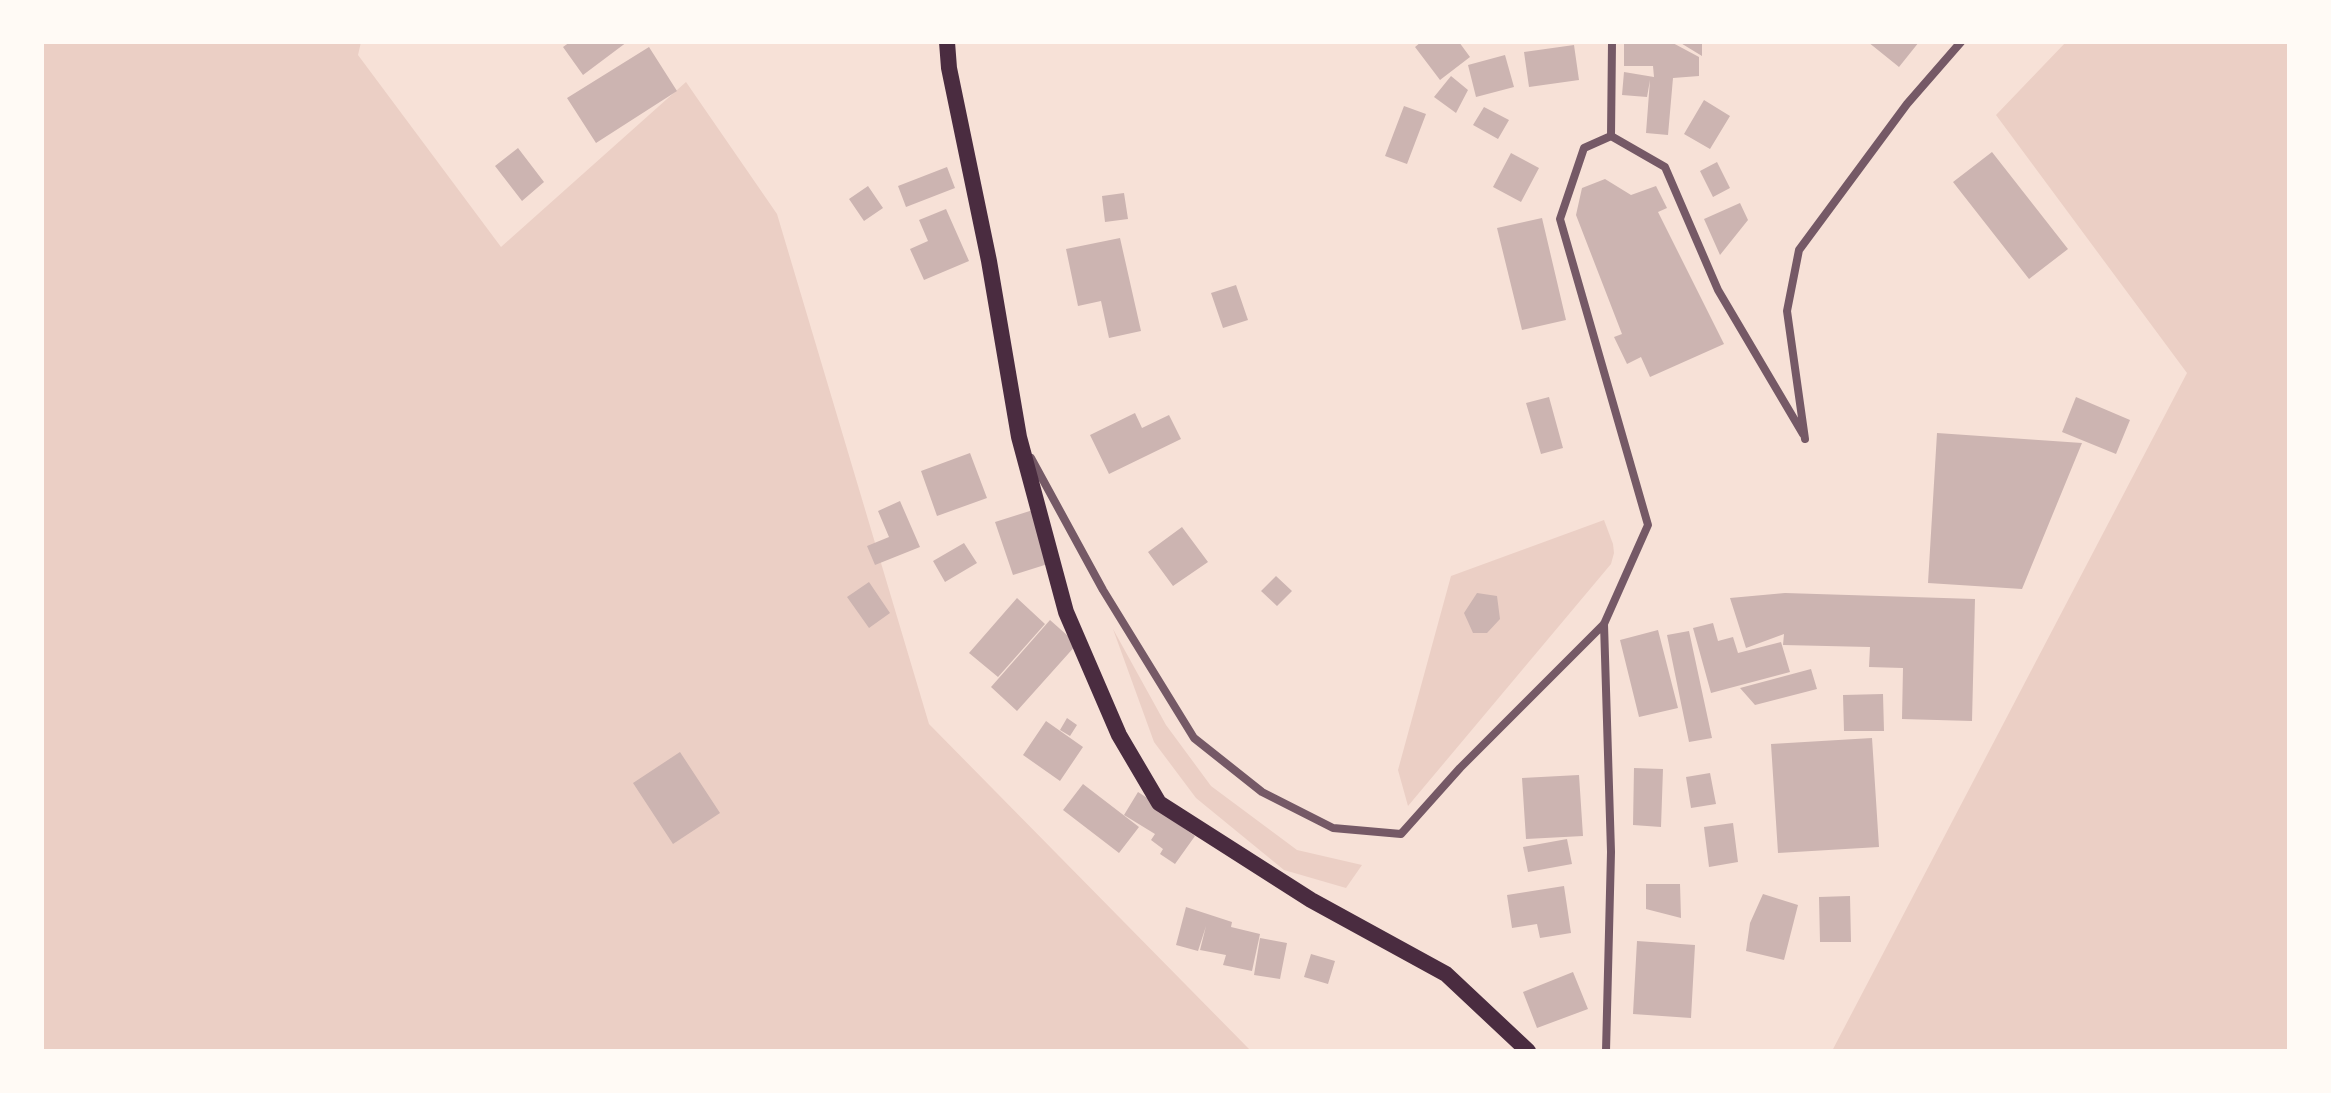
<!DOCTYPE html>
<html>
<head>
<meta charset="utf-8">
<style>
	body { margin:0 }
	#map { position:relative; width:2331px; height:1093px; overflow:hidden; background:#f7e1d7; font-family:"Noto Sans",sans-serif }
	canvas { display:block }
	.frame { position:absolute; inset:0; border:44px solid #fffaf5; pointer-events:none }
</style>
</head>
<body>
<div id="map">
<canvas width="2331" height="1093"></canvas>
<div class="frame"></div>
</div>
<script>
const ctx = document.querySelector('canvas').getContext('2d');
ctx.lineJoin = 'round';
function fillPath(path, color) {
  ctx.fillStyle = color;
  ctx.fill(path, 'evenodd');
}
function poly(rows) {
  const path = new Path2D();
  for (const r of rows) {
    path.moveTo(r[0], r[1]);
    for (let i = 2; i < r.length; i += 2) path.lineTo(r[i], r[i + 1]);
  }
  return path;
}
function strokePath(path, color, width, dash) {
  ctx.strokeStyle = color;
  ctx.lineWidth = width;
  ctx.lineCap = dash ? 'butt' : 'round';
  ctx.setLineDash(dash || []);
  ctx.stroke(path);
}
fillPath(poly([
	[42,42,361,42,358,55,501,247,686,82,777,214,929,724,1251,1051,42,1051],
	[2066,42,2289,42,2289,1051,1832,1051,2187,373,1996,115],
	[1604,520,1613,544,1614,553,1611,564,1408,806,1398,770,1451,576],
	[1113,629,1166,725,1211,786,1297,850,1362,865,1346,888,1284,870,1196,798,1154,742]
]), '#ebcfc5');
fillPath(poly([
	[570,42,627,42,583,75,563,47],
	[1421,42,1459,42,1470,57,1440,80,1415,47],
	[1624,42,1671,42,1699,57,1699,76,1673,78,1668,135,1646,133,1650,80,1647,97,1622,95,1624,72,1654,77,1653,66,1624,66],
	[1679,42,1702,42,1702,56],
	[1868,42,1919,42,1899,67],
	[1574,45,1579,80,1529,87,1524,52],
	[649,47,677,91,596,143,567,98],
	[1505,55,1514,87,1476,97,1468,65],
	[1451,76,1468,90,1456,113,1434,97],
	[1704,100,1730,116,1710,149,1684,134],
	[1404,106,1426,114,1407,164,1385,156],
	[1484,107,1509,120,1498,139,1473,125],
	[518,148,544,182,522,201,495,166],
	[1992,152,2068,249,2029,279,1953,182],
	[1511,153,1539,168,1521,202,1493,187],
	[1717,162,1730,188,1713,197,1700,171],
	[947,167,955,188,906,207,898,186],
	[1605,179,1631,195,1656,186,1667,208,1658,212,1724,344,1650,377,1641,357,1627,364,1614,337,1622,334,1576,215,1582,188],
	[868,186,883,208,864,221,849,199],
	[1124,193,1128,219,1105,222,1102,196],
	[1740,203,1748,220,1720,255,1704,219],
	[946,209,969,261,924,280,910,249,928,241,919,220],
	[1542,218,1566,320,1522,330,1497,228],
	[1120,238,1141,331,1109,338,1101,301,1078,306,1066,249],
	[1236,285,1248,320,1223,328,1211,293],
	[1549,397,1563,448,1541,454,1526,403],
	[2076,397,2130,420,2116,454,2062,432],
	[1135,413,1142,428,1169,415,1181,439,1109,474,1090,435],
	[1937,433,2082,443,2022,589,1928,583],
	[970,453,987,498,937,516,921,471],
	[900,501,920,547,875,565,867,546,889,537,878,511],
	[1033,510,1051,563,1013,575,995,522],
	[1182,527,1208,562,1173,586,1148,552],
	[964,543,977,563,945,582,933,561],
	[1276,576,1292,591,1277,606,1261,591],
	[869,582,890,613,869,628,847,597],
	[1477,593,1497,596,1500,619,1487,633,1473,633,1464,613],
	[1785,593,1975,599,1972,721,1902,719,1903,668,1869,667,1870,647,1783,645,1784,634,1746,648,1730,598],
	[1017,598,1045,624,998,677,969,653],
	[1050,620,1077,644,1017,711,991,687],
	[1713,623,1718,641,1733,637,1738,653,1781,642,1790,672,1711,693,1693,628],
	[1658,630,1678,708,1639,717,1620,640],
	[1689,631,1712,738,1689,742,1667,635],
	[1811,669,1817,689,1755,705,1740,688],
	[1883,694,1884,731,1844,731,1843,695],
	[1067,718,1077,725,1070,736,1060,730],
	[1046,721,1083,747,1060,781,1023,755],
	[1872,738,1879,847,1778,853,1771,744],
	[680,752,720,813,673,844,633,783],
	[1634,768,1663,769,1661,827,1633,825],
	[1710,773,1716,804,1691,808,1686,777],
	[1579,775,1583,836,1526,839,1522,778],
	[1083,784,1139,827,1119,853,1063,810],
	[1138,792,1169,812,1168,817,1195,836,1175,864,1160,854,1163,849,1151,840,1155,834,1124,815],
	[1733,823,1738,862,1709,867,1704,827],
	[1567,839,1572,864,1528,872,1523,847],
	[1646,884,1680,884,1681,918,1646,909],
	[1564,886,1571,933,1540,938,1537,924,1512,928,1507,895],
	[1763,894,1798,905,1784,960,1746,951,1750,923],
	[1850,896,1851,942,1820,942,1819,897],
	[1186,907,1232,922,1231,927,1260,934,1252,971,1223,965,1226,955,1200,950,1206,926,1198,951,1176,945],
	[1260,938,1287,943,1280,979,1254,975],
	[1637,941,1695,945,1691,1018,1633,1014],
	[1311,954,1335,961,1328,984,1304,977],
	[1573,972,1588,1009,1537,1028,1523,992]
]), '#ccb4b1');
strokePath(poly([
	[1611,136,1665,167,1718,290,1803,434],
	[1611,136,1612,42],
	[1805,439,1787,311,1799,250,1907,104,1961,42],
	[1031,458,1103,590,1194,738,1262,792,1333,828,1401,834,1460,768,1604,624,1648,525,1560,219,1584,148,1611,136],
	[1604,624,1611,852,1606,1051]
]), '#755966', 8);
strokePath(poly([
	[947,42,949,68,989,261,1019,437,1066,612,1119,735,1159,803,1311,900,1446,974,1528,1051]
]), '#4a2c40', 16);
</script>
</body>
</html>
